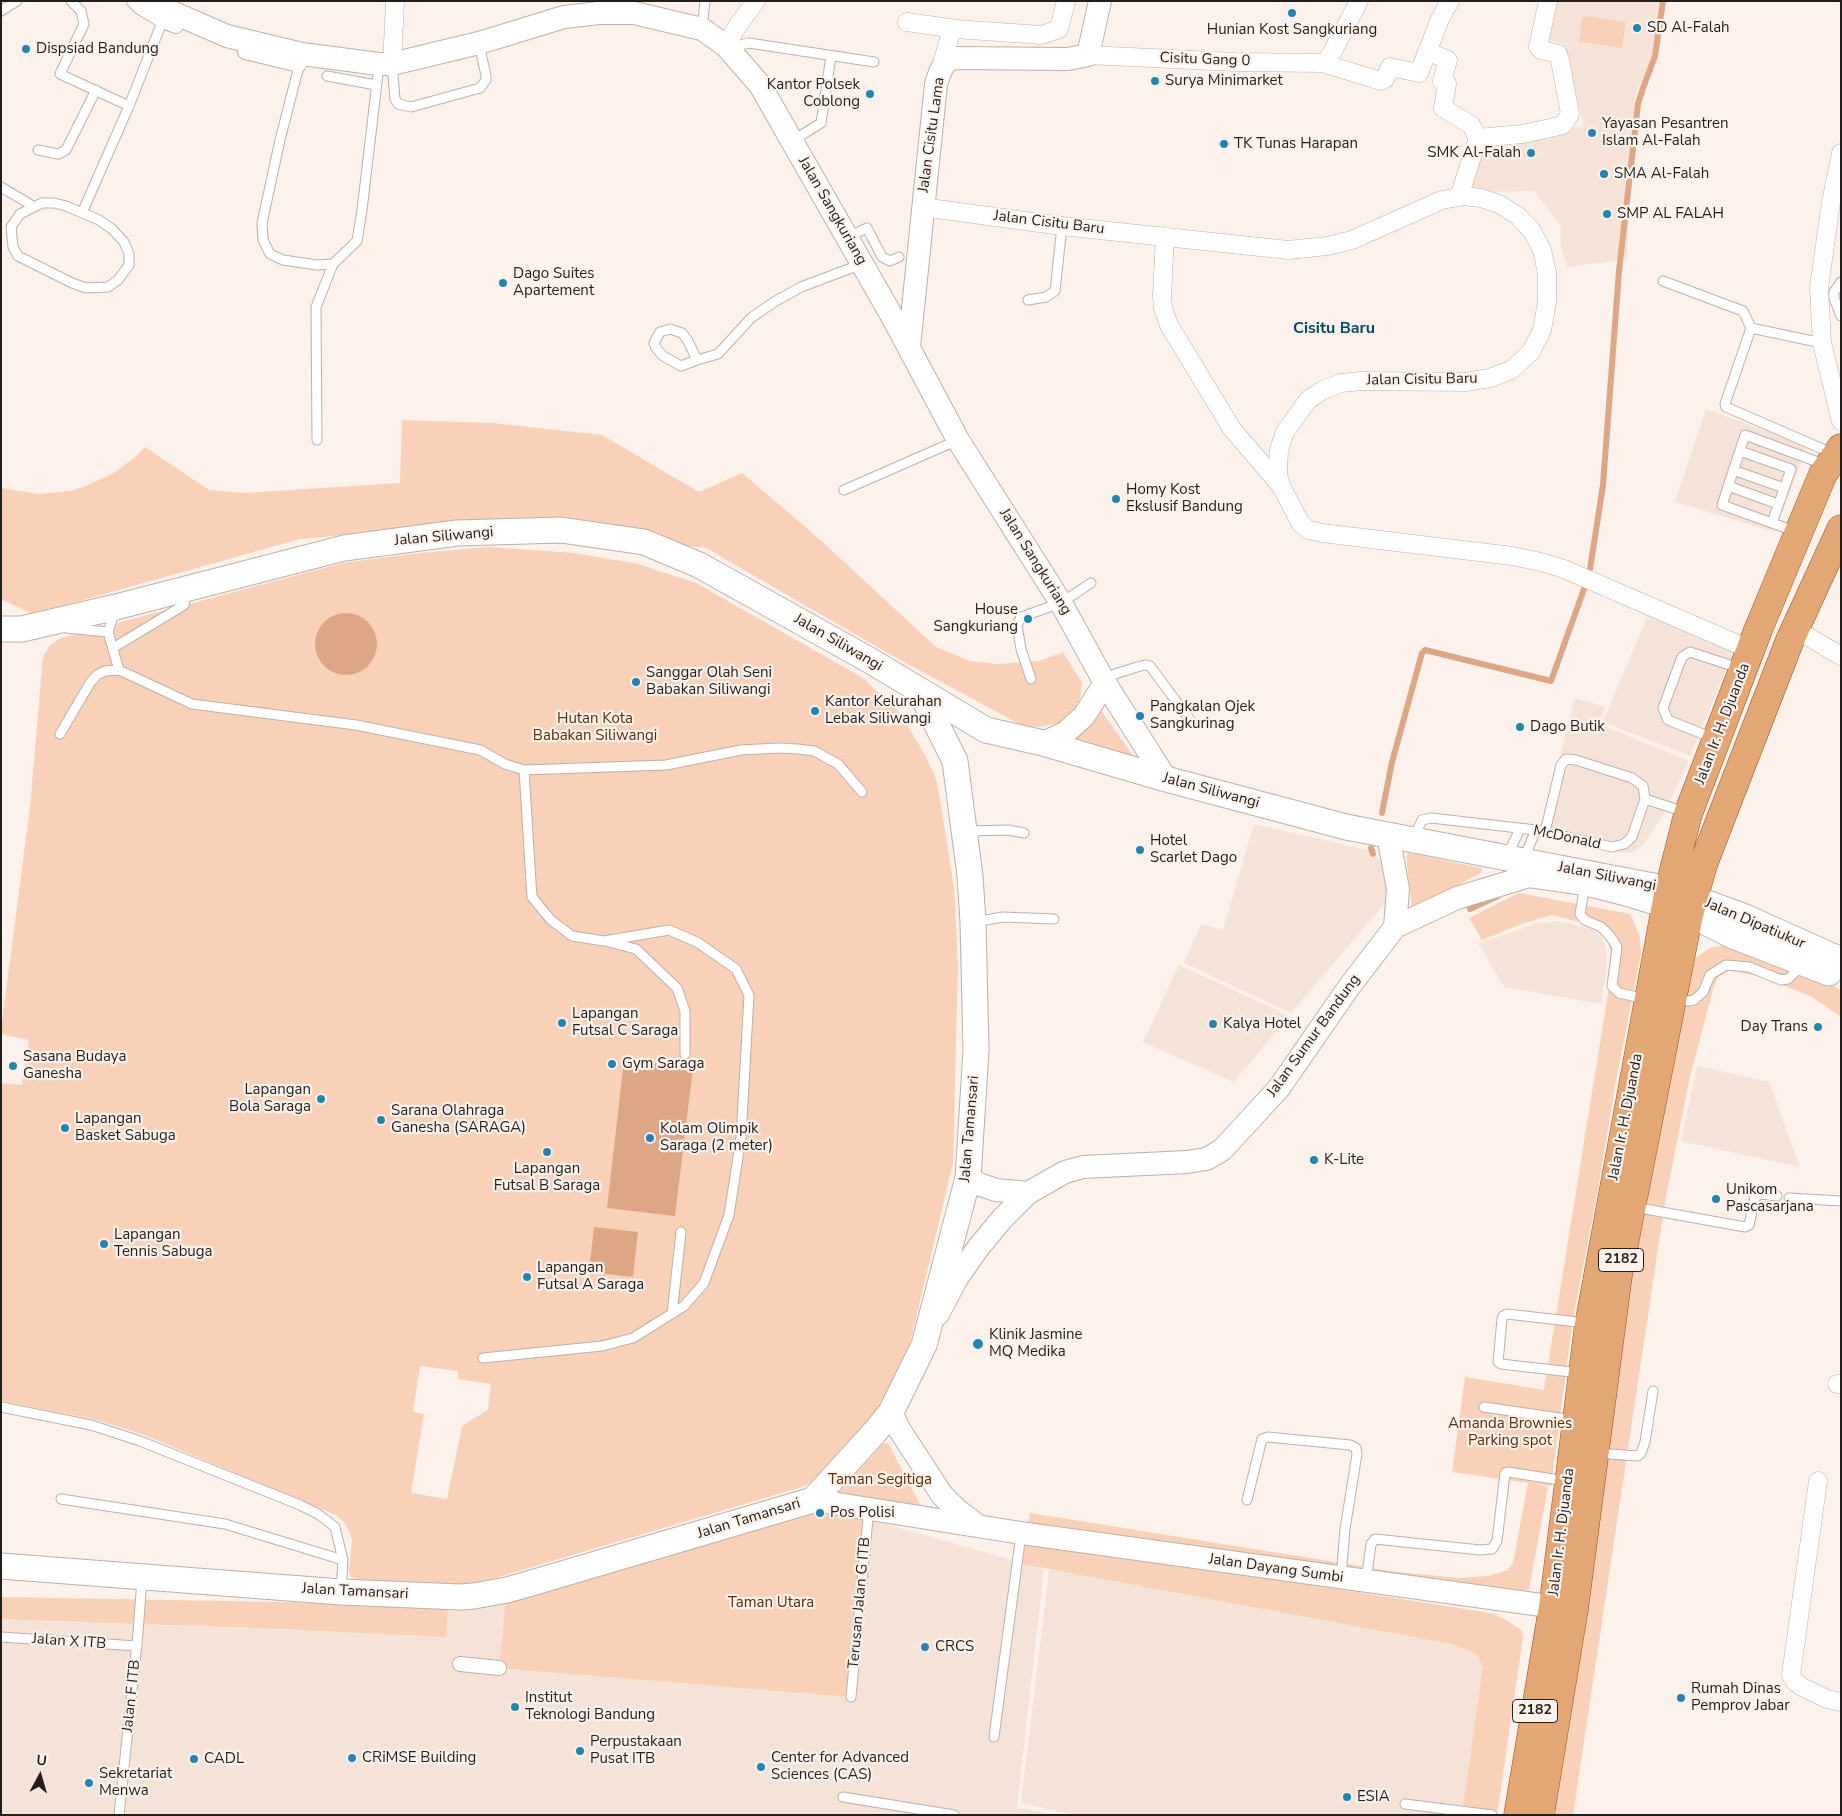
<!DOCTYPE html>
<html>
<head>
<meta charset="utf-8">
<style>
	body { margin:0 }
	#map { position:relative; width:1842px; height:1816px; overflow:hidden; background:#fcf1eb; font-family:"Nunito Sans",sans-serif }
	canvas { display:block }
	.frame { position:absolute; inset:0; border:2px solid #211e1b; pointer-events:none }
	.north { position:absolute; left:15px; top:1751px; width:50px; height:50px; -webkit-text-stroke:4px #fcf1eb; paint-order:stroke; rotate:6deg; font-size:14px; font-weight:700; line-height:20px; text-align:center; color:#211e1b }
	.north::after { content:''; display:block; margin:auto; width:18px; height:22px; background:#211e1b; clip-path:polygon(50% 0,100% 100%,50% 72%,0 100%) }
</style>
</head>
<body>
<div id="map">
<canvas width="1842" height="1816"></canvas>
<div class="frame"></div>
<div class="north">U</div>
</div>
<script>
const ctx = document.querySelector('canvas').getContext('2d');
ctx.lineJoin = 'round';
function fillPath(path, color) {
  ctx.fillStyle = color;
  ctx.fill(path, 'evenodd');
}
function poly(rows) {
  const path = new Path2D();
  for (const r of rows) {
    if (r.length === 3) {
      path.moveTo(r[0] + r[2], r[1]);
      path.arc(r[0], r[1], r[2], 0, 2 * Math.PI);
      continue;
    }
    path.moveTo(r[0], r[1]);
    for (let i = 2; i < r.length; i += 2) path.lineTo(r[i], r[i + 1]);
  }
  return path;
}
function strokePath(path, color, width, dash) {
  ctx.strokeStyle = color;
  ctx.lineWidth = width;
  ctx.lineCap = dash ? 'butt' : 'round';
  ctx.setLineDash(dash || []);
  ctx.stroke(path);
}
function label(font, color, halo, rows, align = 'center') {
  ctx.font = font + ' "Nunito Sans",sans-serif';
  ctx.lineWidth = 4.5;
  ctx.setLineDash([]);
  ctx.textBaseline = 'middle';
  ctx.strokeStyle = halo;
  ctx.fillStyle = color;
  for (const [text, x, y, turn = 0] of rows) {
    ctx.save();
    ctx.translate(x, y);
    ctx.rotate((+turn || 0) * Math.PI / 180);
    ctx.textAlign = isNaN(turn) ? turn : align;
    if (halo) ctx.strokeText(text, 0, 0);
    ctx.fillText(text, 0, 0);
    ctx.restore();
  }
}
fillPath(poly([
	[1551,1,1660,1,1653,57,1636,92,1633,115,1627,259,1567,267,1561,248,1560,225,1534,191,1452,193,1469,138,1551,139,1552,128,1584,127,1563,44,1544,40],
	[1706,409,1807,446,1775,532,1675,502],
	[1649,613,1735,648,1690,756,1603,722],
	[1575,698,1605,707,1599,724,1689,761,1662,817,1642,846,1631,853,1618,852,1540,834],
	[1254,824,1372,851,1381,862,1391,885,1388,900,1291,1013,1184,963,1201,924,1223,930],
	[1559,921,1591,929,1601,937,1606,947,1607,968,1601,1004,1504,987,1478,943,1539,923],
	[1179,965,1289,1016,1234,1082,1143,1042],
	[1697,1066,1769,1082,1800,1167,1681,1141],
	[854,1515,1044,1569,1017,1807,1054,1815,1,1815,1,1597,448,1606],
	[1050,1562,1493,1628,1477,1815,1077,1815,1021,1803]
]), '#f5e3d8');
fillPath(poly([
	[1582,16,1626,22,1622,48,1579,42],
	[402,420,492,423,602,435,699,492,742,473,816,536,936,647,970,661,997,664,1039,661,1063,652,1082,683,1080,699,1075,714,1061,723,1038,727,1021,725,893,656,706,548,669,544,379,532,300,539,33,614,1,599,1,488,39,494,70,491,86,486,114,473,135,457,145,447,209,490,244,493,400,483],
	[488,547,574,553,638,564,696,583,863,678,900,713,925,755,936,779,941,805,954,889,958,964,953,1162,904,1369,887,1406,814,1482,802,1487,478,1583,454,1585,356,1579,351,1577,349,1572,352,1540,349,1531,344,1522,336,1515,142,1434,93,1419,1,1401,1,1083,22,1085,29,1040,1,1034,1,1029,30,807,43,657,50,645,61,638,343,563,412,554],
	[420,1366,458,1371,458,1379,491,1384,488,1410,462,1426,447,1499,411,1493,424,1414,413,1412],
	[1101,710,1142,769,1068,748],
	[1409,853,1481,868,1482,870,1482,872,1414,910,1412,908,1406,857],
	[1519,893,1630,914,1639,934,1641,953,1615,1086,1598,1189,1573,1318,1551,1486,1536,1484,1548,1487,1529,1589,1516,1597,1027,1531,1030,1513,1397,1572,1459,1578,1489,1576,1508,1570,1513,1563,1528,1483,1452,1472,1465,1377,1544,1390,1611,975,1611,951,1605,935,1595,926,1552,915,1524,923,1482,940,1469,918],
	[1724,945,1831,984,1841,991,1841,1017,1812,997,1766,978,1730,970,1718,977,1713,989,1689,1081,1665,1202,1573,1815,1545,1815,1636,1204,1693,960,1710,948],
	[883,1443,888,1443,922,1508,837,1494],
	[813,1500,868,1509,851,1697,499,1668,507,1590],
	[1025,1540,1471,1610,1494,1614,1508,1621,1521,1630,1523,1637,1497,1815,1462,1815,1483,1667,1477,1654,1452,1644,1022,1564],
	[1,1597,279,1602,448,1606,446,1637,263,1628,1,1619]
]), '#f9d1b8');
fillPath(poly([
	[346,644,31],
	[624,1060,693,1068,675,1216,607,1208],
	[594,1227,638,1232,633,1277,589,1272]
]), '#dda786');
strokePath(poly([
	[1590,569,1603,485,1619,271,1638,104,1643,88,1655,56,1663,1],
	[1382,813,1392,762,1422,653,1425,650,1551,681,1584,589],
	[1371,848,1373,854],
	[1470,909,1498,896]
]), '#dda786', 6);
const service = poly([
	[71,1,81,11,84,24,60,74,129,106],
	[1,11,17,1],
	[702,28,705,1],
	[730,49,740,45,749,43,874,62],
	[300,62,280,140,262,223,263,240,270,254,283,260,317,265,333,264],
	[392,64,395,99,398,104,411,107,480,88,486,80,486,75,479,45],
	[327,76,376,85],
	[792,141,821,123,831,56],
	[38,150,58,154,66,150,96,90],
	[1,187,33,206],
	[42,203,54,203,66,206,99,220,112,229,124,242,129,254,129,265,118,280,108,287,86,288,72,283,18,256,13,247,11,227,20,214,42,203],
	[82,213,129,106,164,17],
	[848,237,867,228,882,257,890,261,899,257],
	[1663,281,1743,311,1751,328,1822,343],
	[1841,282,1834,292,1834,298,1841,316],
	[1028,300,1046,297,1055,291,1062,226],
	[1751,328,1725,404,1726,407,1834,454],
	[697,360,688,341,682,333,670,329,660,332,654,343,656,348,663,356,681,366,697,360,718,354,751,318,774,302,801,287,862,264],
	[317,440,316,307,333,264,357,241,362,210,379,65],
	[1740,451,1791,469,1772,523],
	[1733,470,1784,488],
	[1728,486,1778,504],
	[844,490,958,440],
	[1797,532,1722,505,1745,435,1826,465],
	[115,610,108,632,119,670],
	[66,628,108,632],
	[113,648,184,605,186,592],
	[1031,679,1021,649,1017,625,1021,617,1061,603,1091,583],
	[1104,680,1115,674,1137,667,1145,665,1150,666,1193,724],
	[60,734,90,683,97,675,105,671,119,670,192,704,356,725,480,750,505,764,524,770,666,765,741,750,779,748,798,749,814,751,838,764,862,792],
	[1713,738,1668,720,1663,708,1682,657,1690,652,1742,669],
	[1645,799,1685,812],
	[966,831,1008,830,1024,833],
	[1414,837,1422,820,1431,818,1536,830,1612,847,1624,844,1632,837,1645,799,1643,786,1632,778,1576,760,1566,759,1561,765,1545,832],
	[1507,856,1520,829],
	[1523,860,1536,830],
	[1585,885,1580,914,1585,920,1601,927,1610,936,1617,947,1612,986,1619,993,1646,999],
	[974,922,1003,917,1054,919],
	[609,942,636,949,677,988,685,1011,685,1054],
	[1674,999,1689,1001,1694,1000,1703,992,1710,975,1726,965,1749,967,1781,980,1788,979,1802,965],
	[1789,1198,1841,1201],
	[1634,1207,1745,1227,1749,1225,1755,1197,1761,1194,1777,1196],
	[672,1314,681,1232],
	[483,1358,602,1346,633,1338,684,1306,704,1283,729,1215,741,1138,749,995,736,969,697,942,669,930,604,941,572,936,551,920,532,897,524,770],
	[1580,1373,1501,1364,1498,1362,1502,1319,1503,1316,1507,1314,1586,1323],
	[1,1407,91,1425,140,1441,300,1505,318,1514,335,1527,343,1560,341,1592],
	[1484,1407,1573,1420],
	[1596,1453,1638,1456,1641,1453,1645,1442,1653,1391],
	[61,1499,225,1524,343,1560],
	[1247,1500,1262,1439,1268,1437,1350,1445,1356,1448,1357,1454,1345,1529,1341,1578],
	[1366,1581,1371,1544,1375,1539,1480,1550,1492,1549,1497,1541,1505,1473,1508,1472,1566,1481],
	[1,1637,137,1646],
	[851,1697,869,1508],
	[994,1737,1021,1534],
	[843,1797,954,1815],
	[1405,1804,1492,1815],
	[119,1815,138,1633,142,1579]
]);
const pedestrian = poly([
	[134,1,140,7,163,21,176,26],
	[245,52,299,65],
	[460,1664,499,1668]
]);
const minor = poly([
	[907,22,956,29],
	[726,46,738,25,756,1],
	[1427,51,1448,60,1442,81,1447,84,1443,108,1471,125,1478,138],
	[1088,55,1235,62,1322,63,1381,81,1385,79,1390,67,1419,73,1440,19,1450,1],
	[1322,63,1327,60,1333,51,1359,1],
	[392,64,395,1],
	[940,72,951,31,956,29,1041,35,1059,29,1066,1],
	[1841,153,1831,202,1819,288,1822,343,1841,421],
	[1459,197,1478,138,1523,134,1563,125,1570,114,1560,60,1558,54,1541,50,1538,47,1548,1],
	[922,207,1062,226,1288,250,1327,246,1352,240,1442,200,1463,196,1481,198,1499,204,1518,216,1532,231,1542,250,1547,273,1547,302,1542,330,1531,352,1511,370,1490,378,1465,382,1361,381,1341,383,1323,390,1308,400,1285,432,1279,450,1278,474,1281,486,1301,524,1309,530,1322,533,1512,556,1541,562,1564,569,1751,650],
	[1165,236,1162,295,1163,308,1169,325,1232,429,1281,486],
	[1795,629,1841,656],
	[1837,1384,1841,1384],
	[1818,1481,1791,1675,1795,1682,1802,1687,1827,1699,1841,1702]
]);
const tertiary = poly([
	[156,1,167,10,227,36,302,54,379,64,392,64,479,43,564,17,599,13,634,13,702,29,726,46,760,85,893,318,958,440,1061,603,1105,683,1166,779],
	[909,347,936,84,940,72,945,63,953,58,1068,59,1088,55,1100,1],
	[1043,743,1065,733,1084,716,1105,683],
	[1395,927,1457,898,1529,876,1585,884,1628,895,1682,912],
	[968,1178,981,1185,996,1190,1028,1193],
	[938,1314,957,1278,978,1248,1002,1219,1028,1193,1065,1172,1083,1167,1187,1162,1206,1159,1222,1150,1279,1088,1349,987,1395,927,1398,889,1388,835],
	[891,1412,899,1429,942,1495,956,1509,976,1524],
	[813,1500,1021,1533,1570,1609]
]);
const secondary = poly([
	[1,629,22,629,116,607,344,548,457,533,561,530,644,542,699,565,869,660,986,730,1043,743,1166,779,1346,827,1669,889,1745,917,1841,960],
	[1689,914,1733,936,1829,973],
	[1,1566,341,1592,460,1597,474,1596,507,1590,535,1582,813,1500,874,1433,891,1412,924,1345,968,1178,976,1050,973,922,970,876,955,761,920,691]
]);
const primary = poly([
	[1518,1815,1553,1607,1589,1324,1669,889,1688,814,1758,630,1823,474,1841,448],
	[1540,1815,1574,1609,1618,1275,1689,914,1704,862,1790,640,1841,529]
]);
strokePath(service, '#bbb0aa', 11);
strokePath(pedestrian, '#bbb0aa', 16);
strokePath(minor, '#bbb0aa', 19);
strokePath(tertiary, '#bbb0aa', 24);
strokePath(secondary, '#bbb0aa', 27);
strokePath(primary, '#93511b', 29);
strokePath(service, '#fff', 9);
strokePath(pedestrian, '#fff', 14);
strokePath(minor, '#fff', 18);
strokePath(tertiary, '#fff', 22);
strokePath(secondary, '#fff', 25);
strokePath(primary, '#e3a776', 28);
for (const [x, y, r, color] of [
	[1292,13,5,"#2384af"],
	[1637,28,5,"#2384af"],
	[26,49,5,"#2384af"],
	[1155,81,5,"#2384af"],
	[870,94,5,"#2384af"],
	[1592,133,5,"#2384af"],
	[1224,144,5,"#2384af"],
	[1531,153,5,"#2384af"],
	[1604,174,5,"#2384af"],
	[1607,214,5,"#2384af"],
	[503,283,5,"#2384af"],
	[1116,499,5,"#2384af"],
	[1028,619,5,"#2384af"],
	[636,682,5,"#2384af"],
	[815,711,5,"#2384af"],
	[1140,716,5,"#2384af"],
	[1520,727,5,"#2384af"],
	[1140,850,5,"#2384af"],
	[562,1023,5,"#2384af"],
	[1213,1024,5,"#2384af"],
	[1818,1027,5,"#2384af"],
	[612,1064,5,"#2384af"],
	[13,1066,5,"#2384af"],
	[321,1099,5,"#2384af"],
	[381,1120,5,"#2384af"],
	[65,1128,5,"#2384af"],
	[650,1138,5,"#2384af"],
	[547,1152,5,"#2384af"],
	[1314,1160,5,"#2384af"],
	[1716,1199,5,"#2384af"],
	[104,1244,5,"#2384af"],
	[527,1277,5,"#2384af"],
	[978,1344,6,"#2384af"],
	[820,1513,5,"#2384af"],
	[925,1647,5,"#2384af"],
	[1681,1698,5,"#2384af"],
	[515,1707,5,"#2384af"],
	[580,1751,5,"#2384af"],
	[352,1758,5,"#2384af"],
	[194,1759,5,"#2384af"],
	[761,1767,5,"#2384af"],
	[89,1783,5,"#2384af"],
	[1347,1797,5,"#2384af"]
]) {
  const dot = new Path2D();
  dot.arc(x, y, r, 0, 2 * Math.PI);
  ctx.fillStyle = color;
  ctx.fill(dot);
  strokePath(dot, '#fcf1eb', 2);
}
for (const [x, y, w] of [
	[1621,1260,45],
	[1535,1711,45]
]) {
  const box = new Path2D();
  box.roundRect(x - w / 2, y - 11.5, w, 23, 4);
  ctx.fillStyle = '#fcf1eb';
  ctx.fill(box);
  strokePath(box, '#211e1b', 1);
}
label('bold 14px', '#211e1b', null, [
	["2182",1621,1260],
	["2182",1535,1711]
]);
label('15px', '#211e1b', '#fcf1eb', [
	["SD Al-Falah",1647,28],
	["Hunian Kost Sangkuriang",1292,30,"center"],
	["Dispsiad Bandung",36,49],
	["Surya Minimarket",1165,81],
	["Kantor Polsek",860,85,"right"],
	["Coblong",860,102,"right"],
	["Yayasan Pesantren",1602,124],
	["Islam Al-Falah",1602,141],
	["TK Tunas Harapan",1234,144],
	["SMK Al-Falah",1521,153,"right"],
	["SMA Al-Falah",1614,174],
	["SMP AL FALAH",1617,214],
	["Dago Suites",513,274],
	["Apartement",513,291],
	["Homy Kost",1126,490],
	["Ekslusif Bandung",1126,507],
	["House",1018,610,"right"],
	["Sangkuriang",1018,627,"right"],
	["Sanggar Olah Seni",646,673],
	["Babakan Siliwangi",646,690],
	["Kantor Kelurahan",825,702],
	["Lebak Siliwangi",825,719],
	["Pangkalan Ojek",1150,707],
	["Sangkurinag",1150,724],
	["Dago Butik",1530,727],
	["Hotel",1150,841],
	["Scarlet Dago",1150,858],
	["Lapangan",572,1014],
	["Futsal C Saraga",572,1031],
	["Kalya Hotel",1223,1024],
	["Day Trans",1808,1027,"right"],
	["Sasana Budaya",23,1057],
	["Ganesha",23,1074],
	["Gym Saraga",622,1064],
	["Lapangan",311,1090,"right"],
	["Bola Saraga",311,1107,"right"],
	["Sarana Olahraga",391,1111],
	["Ganesha (SARAGA)",391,1128],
	["Lapangan",75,1119],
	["Basket Sabuga",75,1136],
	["Kolam Olimpik",660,1129],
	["Saraga (2 meter)",660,1146],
	["K-Lite",1324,1160],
	["Lapangan",547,1169,"center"],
	["Futsal B Saraga",547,1186,"center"],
	["Unikom",1726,1190],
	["Pascasarjana",1726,1207],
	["Lapangan",114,1235],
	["Tennis Sabuga",114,1252],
	["Lapangan",537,1268],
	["Futsal A Saraga",537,1285],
	["Klinik Jasmine",989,1335],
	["MQ Medika",989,1352],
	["Pos Polisi",830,1513],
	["CRCS",935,1647],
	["Rumah Dinas",1691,1689],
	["Pemprov Jabar",1691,1706],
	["Institut",525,1698],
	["Teknologi Bandung",525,1715],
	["Perpustakaan",590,1742],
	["Pusat ITB",590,1759],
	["CRiMSE Building",362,1758],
	["Center for Advanced",771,1758],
	["Sciences (CAS)",771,1775],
	["CADL",204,1759],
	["Sekretariat",99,1774],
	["Menwa",99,1791],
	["ESIA",1357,1797]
], 'left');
label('15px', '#211e1b', '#fcf1eb', [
	["Cisitu Gang 0",1205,60,2],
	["Jalan Cisitu Lama",932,135,-82],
	["Jalan Sangkuriang",832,211,60],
	["Jalan Cisitu Baru",1049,223,7],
	["Jalan Cisitu Baru",1422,380,-1],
	["Jalan Siliwangi",444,537,-5],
	["Jalan Sangkuriang",1035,562,58],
	["Jalan Siliwangi",838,643,30],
	["Jalan Ir. H. Djuanda",1723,724,-69],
	["Jalan Siliwangi",1211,791,15],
	["McDonald",1567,838,12],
	["Jalan Siliwangi",1607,877,11],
	["Jalan Dipatiukur",1755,924,23],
	["Jalan Sumur Bandung",1314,1036,-54],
	["Jalan Ir. H. Djuanda",1626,1117,-79],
	["Jalan Tamansari",970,1129,-85],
	["Jalan Tamansari",749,1519,-17],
	["Jalan Ir. H. Djuanda",1562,1532,-83],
	["Jalan Dayang Sumbi",1276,1569,8],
	["Jalan Tamansari",355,1592,3],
	["Terusan Jalan G ITB",860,1603,-85],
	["Jalan X ITB",69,1642,4],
	["Jalan F ITB",132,1696,-84]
]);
label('15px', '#5e2d05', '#fcf1eb', [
	["Hutan Kota",595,719],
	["Babakan Siliwangi",595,736],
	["Amanda Brownies",1510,1424],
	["Parking spot",1510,1441],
	["Taman Segitiga",880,1480],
	["Taman Utara",771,1603]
]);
label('bold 16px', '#014b69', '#fcf1eb', [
	["Cisitu Baru",1334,329]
]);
</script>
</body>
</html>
